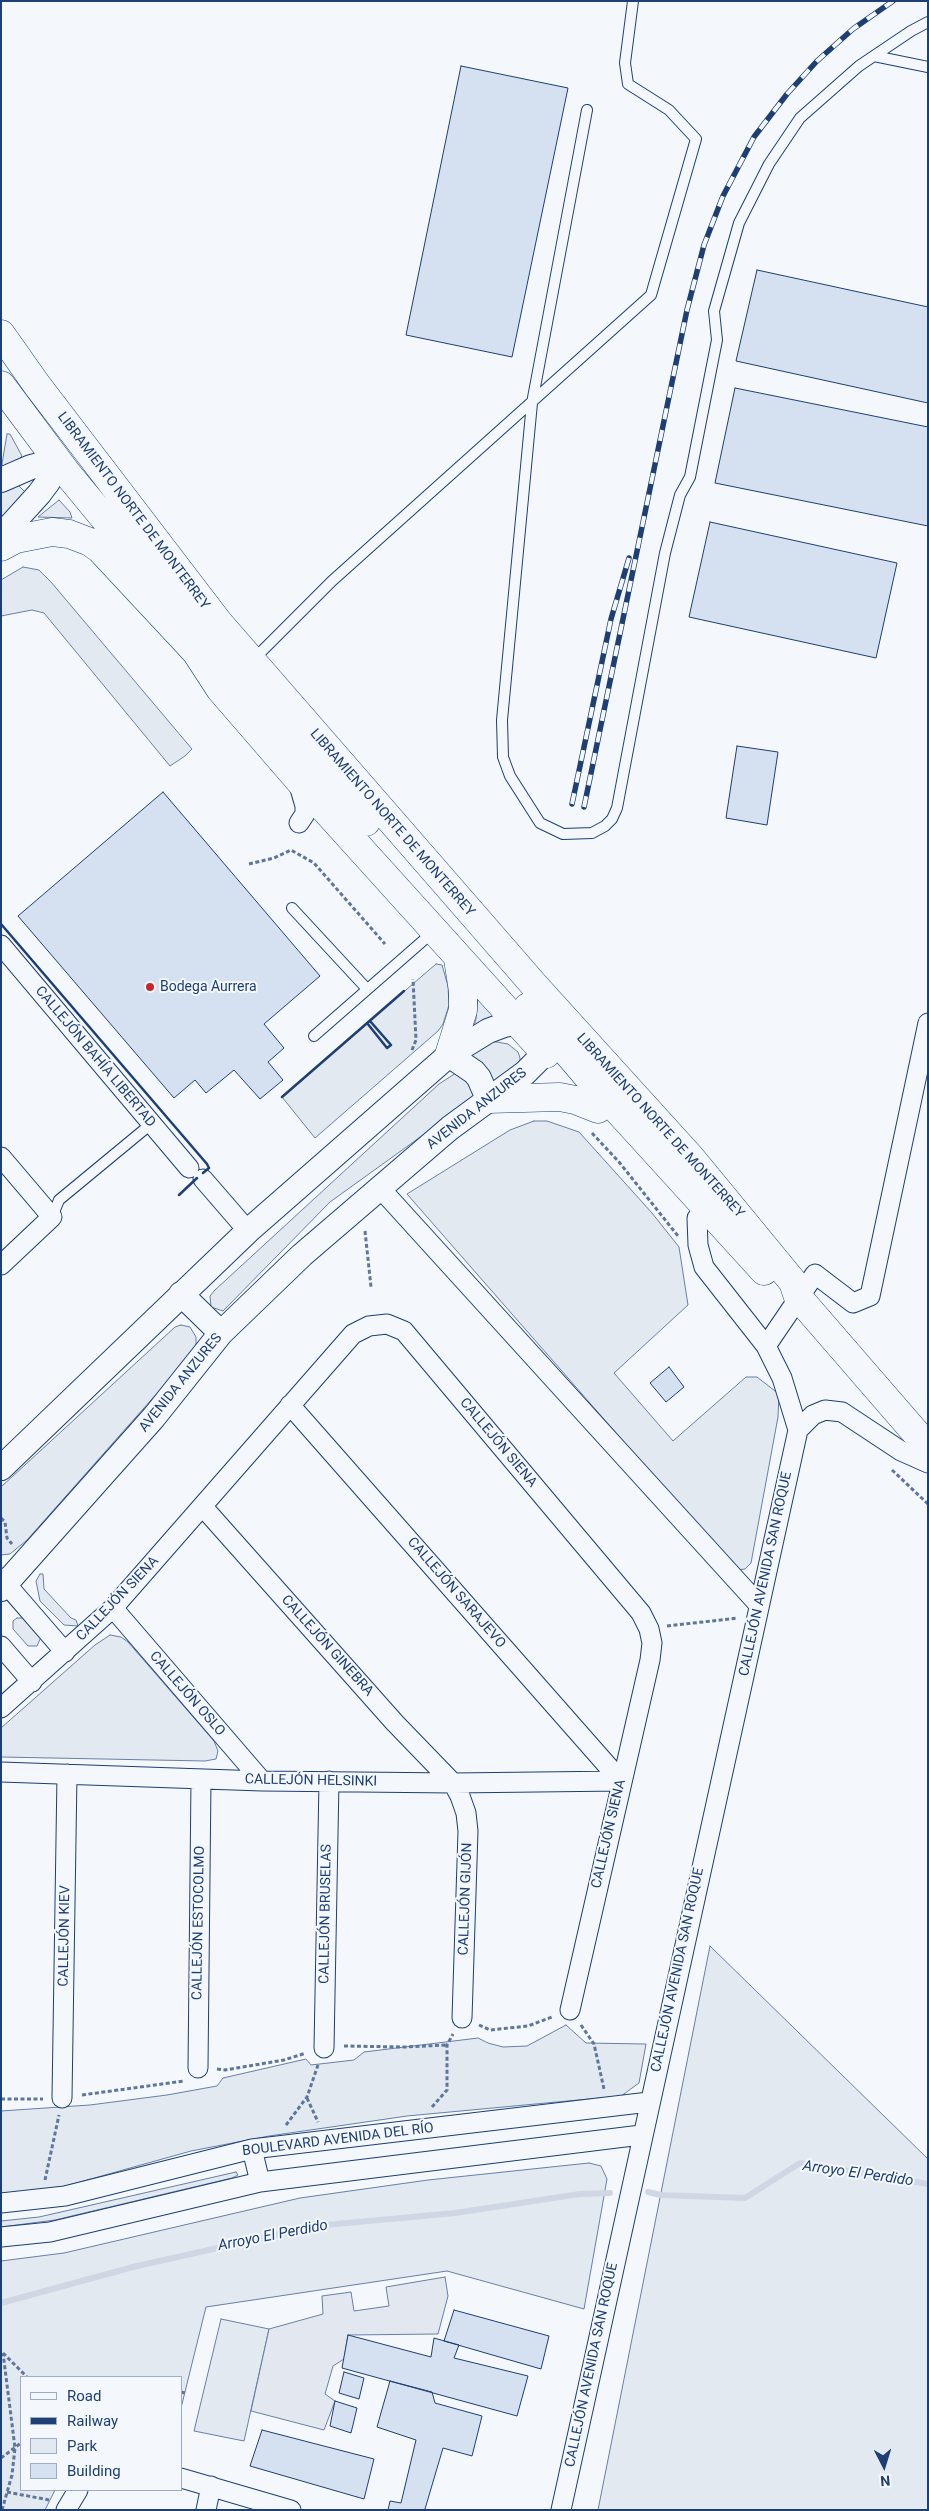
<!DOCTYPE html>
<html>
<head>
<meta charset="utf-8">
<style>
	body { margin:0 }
	#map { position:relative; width:929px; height:2511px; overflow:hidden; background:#f4f7fb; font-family:Roboto,sans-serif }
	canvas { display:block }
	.frame { position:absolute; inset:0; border:2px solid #1d3f73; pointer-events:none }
	.legend { position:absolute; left:20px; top:2376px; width:162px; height:115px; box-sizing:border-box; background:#f4f7fb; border:1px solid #9eadc5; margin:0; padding:6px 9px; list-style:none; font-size:15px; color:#1d3f73 }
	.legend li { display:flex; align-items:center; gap:10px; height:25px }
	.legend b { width:25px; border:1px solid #9eadc5 }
	.north { position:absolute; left:859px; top:2441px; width:50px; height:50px; -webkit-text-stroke:4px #f4f7fb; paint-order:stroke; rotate:175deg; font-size:14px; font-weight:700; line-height:20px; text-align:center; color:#1d3f73 }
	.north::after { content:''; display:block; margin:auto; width:18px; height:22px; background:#1d3f73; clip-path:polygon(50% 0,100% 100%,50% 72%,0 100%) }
</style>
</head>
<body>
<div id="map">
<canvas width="929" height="2511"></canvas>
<div class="frame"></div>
<ul class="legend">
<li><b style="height:6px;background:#f4f7fb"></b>Road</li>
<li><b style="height:6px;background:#1d3f73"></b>Railway</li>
<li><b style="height:14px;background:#e3e9f0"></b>Park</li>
<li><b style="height:14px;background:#d5e0f0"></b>Building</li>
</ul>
<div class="north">N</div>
</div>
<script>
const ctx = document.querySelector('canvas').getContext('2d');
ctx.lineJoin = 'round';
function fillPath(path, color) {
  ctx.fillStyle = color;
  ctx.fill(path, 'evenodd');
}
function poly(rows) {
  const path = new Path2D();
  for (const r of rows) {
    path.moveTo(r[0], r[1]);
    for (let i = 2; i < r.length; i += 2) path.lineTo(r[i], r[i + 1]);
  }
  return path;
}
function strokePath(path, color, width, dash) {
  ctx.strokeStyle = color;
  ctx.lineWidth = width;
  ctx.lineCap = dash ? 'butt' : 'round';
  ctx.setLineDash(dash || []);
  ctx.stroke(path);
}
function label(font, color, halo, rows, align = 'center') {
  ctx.font = font + ' Roboto,sans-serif';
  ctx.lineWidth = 4;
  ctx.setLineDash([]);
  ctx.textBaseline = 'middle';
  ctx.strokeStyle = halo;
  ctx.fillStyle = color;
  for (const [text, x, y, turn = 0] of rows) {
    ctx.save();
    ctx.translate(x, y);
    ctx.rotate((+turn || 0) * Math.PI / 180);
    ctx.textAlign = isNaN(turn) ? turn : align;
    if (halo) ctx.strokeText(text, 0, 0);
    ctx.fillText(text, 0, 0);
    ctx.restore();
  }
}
const green = poly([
	[7,434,10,434,22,456,13,465,1,470,7,434],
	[18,485,25,492,1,524,1,488,18,485],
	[59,500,70,512,72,518,38,517,59,500],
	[23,567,39,570,51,582,192,749,185,756,170,766,44,613,32,610,1,616,1,580,23,567],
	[436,964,442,965,448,986,449,1005,443,1024,438,1031,315,1138,282,1097,436,964],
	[478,995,498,1012,471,1036,476,1019,478,995],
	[491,1041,508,1044,518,1052,520,1058,520,1065,489,1088,467,1058,491,1041],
	[456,1073,464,1075,474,1095,473,1099,330,1202,223,1311,211,1307,210,1296,215,1290,439,1084,456,1073],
	[534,1121,547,1121,579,1132,652,1213,679,1247,688,1305,614,1373,673,1441,746,1377,757,1377,779,1394,778,1417,751,1563,745,1569,736,1570,407,1194,510,1130,534,1121],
	[181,1325,190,1327,196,1337,196,1346,190,1356,27,1540,10,1554,1,1555,1,1487,175,1327,181,1325],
	[40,1574,43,1574,44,1589,71,1618,76,1620,78,1626,64,1625,40,1601,36,1581,40,1574],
	[17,1618,25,1618,41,1637,37,1646,28,1646,13,1629,13,1621,17,1618],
	[110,1635,121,1637,128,1642,214,1741,218,1751,216,1759,205,1761,1,1757,1,1728,95,1645,110,1635],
	[710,1946,928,2159,928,2510,598,2510,710,1946],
	[566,2025,586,2043,646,2044,639,2083,621,2096,407,2116,269,2136,191,2151,62,2187,1,2196,1,2111,90,2105,167,2095,217,2086,223,2078,306,2059,311,2065,354,2060,364,2052,478,2038,488,2043,503,2047,527,2046,566,2025],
	[589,2163,601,2166,607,2179,584,2309,447,2271,206,2307,181,2408,181,2377,21,2377,21,2490,55,2490,45,2510,1,2510,1,2261,64,2253,300,2198,428,2180,589,2163],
	[236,2172,238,2175,232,2178,55,2220,1,2227,1,2221,39,2217,236,2172],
	[221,2319,269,2329,244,2441,194,2431,221,2319]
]);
fillPath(green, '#e3e9f0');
strokePath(green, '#687fa3', 1);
const parking = poly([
	[445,2277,448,2296,438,2334,348,2335,344,2359,333,2366,325,2394,335,2401,324,2430,251,2411,269,2329,323,2314,322,2296,351,2292,354,2311,389,2306,386,2287,445,2277]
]);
fillPath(parking, '#e3e8f0');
strokePath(parking, '#687fa3', 1);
strokePath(poly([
	[648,2192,661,2195,745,2198,800,2163,928,2184],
	[1,2303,133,2267,315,2226,455,2213,580,2194,610,2193]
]), '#cfd7e4', 6);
const building = poly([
	[461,66,568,88,512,357,406,335,461,66],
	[757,270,928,307,928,403,736,361,757,270],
	[735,388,928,427,928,526,715,483,735,388],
	[710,522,897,563,876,658,689,617,710,522],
	[737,746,778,752,767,825,726,818,737,746],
	[163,792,320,976,264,1024,284,1048,268,1062,283,1080,260,1099,234,1070,206,1093,195,1080,174,1098,18,916,163,792],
	[669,1367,684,1387,666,1402,650,1383,669,1367],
	[454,2310,549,2336,541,2369,444,2341,454,2310],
	[348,2335,431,2357,434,2338,459,2345,454,2358,528,2376,517,2416,342,2368,348,2335],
	[344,2372,364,2378,359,2399,339,2393,344,2372],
	[390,2381,432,2392,435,2403,482,2416,472,2456,443,2448,425,2509,428,2510,388,2510,390,2501,401,2503,416,2440,377,2427,390,2381],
	[335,2401,357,2408,351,2433,330,2426,335,2401],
	[262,2430,374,2459,364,2499,250,2466,262,2430]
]);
fillPath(building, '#d5e0f0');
strokePath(building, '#1d3f73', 1);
const service = poly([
	[874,56,928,67],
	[587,110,532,403,502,720,503,757,510,776,540,823,563,834,592,833,605,826,612,819,617,808,665,553,680,495,690,477,717,340,714,311,739,223,769,164,800,118,859,66,911,31,928,22],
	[252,661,332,581,651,295,696,139,669,110,628,84,625,63,633,1],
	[292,908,367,989],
	[314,1036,433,932],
	[52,1217,59,1200,151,1124]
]);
const minor = poly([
	[299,785,305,806,305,814,299,823],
	[1,945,189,1168],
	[1,1157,52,1217,1,1265],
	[203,1179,248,1231],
	[380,1188,759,1605],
	[766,1346,815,1274,853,1303,870,1296,928,1023],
	[290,1405,621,1781],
	[798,1430,813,1415,825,1410,842,1412,901,1451,928,1463],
	[203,1507,395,1723,453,1783,460,1796,466,1813,468,1831,462,2018],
	[1,1578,65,1652],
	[113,1608,262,1781],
	[1,1646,32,1682],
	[1,1708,113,1608,353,1334,369,1326,387,1324,404,1331,641,1613,649,1629,652,1643,650,1660,570,2010],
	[1,1772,262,1781,453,1783,621,1781],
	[324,2048,329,1781],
	[198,2068,201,1779],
	[62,2098,67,1774],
	[252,2149,260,2182],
	[1,2203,65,2196,252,2149,649,2102],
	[1,2237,50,2232,260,2182,641,2135],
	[181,2478,291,2510],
	[66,2510,78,2490],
	[206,2510,211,2486],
	[561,2510,798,1430,782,1378,766,1346,704,1267,698,1245,697,1218]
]);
const tertiary = poly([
	[1,480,31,467,57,460],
	[1,536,39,494,48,482,57,460],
	[449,1055,474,1072,479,1078,488,1099],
	[181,1294,221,1333],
	[1,1468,248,1231,449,1055,488,1031,504,1025,531,1021,542,1023,546,1041,538,1060,525,1073,450,1128,302,1255,221,1333,154,1417,1,1589]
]);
const primary = poly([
	[1,334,37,385,219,623,535,986,691,1158,793,1282,798,1297,928,1447],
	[1,385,66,472,200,634,366,822],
	[1,547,16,539,52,532,69,534,90,542,114,559],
	[99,548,196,652,220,689,310,793,546,1054],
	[528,1007,600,1091,764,1271],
	[449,1055,463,1010,463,991,458,959],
	[488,1099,560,1097,575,1100,598,1109]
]);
strokePath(service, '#1d3f73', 12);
strokePath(minor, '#1d3f73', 21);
strokePath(tertiary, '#1d3f73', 26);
strokePath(primary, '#1d3f73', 29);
strokePath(poly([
	[249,864,274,858,291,850,314,863,385,944],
	[412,1050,416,1040,413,979],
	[592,1133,619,1162,678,1236],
	[365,1231,371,1287],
	[892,1470,928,1504],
	[1,1518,5,1522,7,1538,12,1544],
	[667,1626,738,1618],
	[479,2025,490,2030,528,2026,552,2017],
	[581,2025,594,2044,604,2089],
	[344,2046,404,2047,447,2045],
	[217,2069,225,2070,284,2060,306,2053],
	[82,2095,184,2081],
	[307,2098,318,2122],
	[1,2099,43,2099],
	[432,2107,447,2090,447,2045,453,2034],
	[286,2125,307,2097,318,2065],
	[45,2180,59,2115],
	[3,2353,27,2377],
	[181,2392,185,2393],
	[1,2458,21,2443],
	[7,2492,49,2500],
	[2,2510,12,2475,15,2448,3,2353]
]), '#5e769c', 3, [4, 2.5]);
strokePath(service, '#f4f7fb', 10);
strokePath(minor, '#f4f7fb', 19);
strokePath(tertiary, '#f4f7fb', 24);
strokePath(primary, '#f4f7fb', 28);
const rail = poly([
	[572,804,611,619,629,558],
	[584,807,687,310,704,245,723,196,754,137,787,94,817,61,853,29,893,1]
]);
strokePath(rail, '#1d3f73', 5.5);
strokePath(rail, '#f4f7fb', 4, [11]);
strokePath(poly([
	[1,924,207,1164,209,1168,203,1173],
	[370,1021,391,1045,387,1048,367,1023,370,1021],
	[282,1097,404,991],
	[179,1195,197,1178]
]), '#1d3f73', 2.5);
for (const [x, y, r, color] of [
	[150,987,5,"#c62828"]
]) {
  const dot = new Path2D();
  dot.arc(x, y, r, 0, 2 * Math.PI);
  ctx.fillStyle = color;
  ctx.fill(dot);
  strokePath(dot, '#f4f7fb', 2);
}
label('14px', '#1d3f73', '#f4f7fb', [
	["LIBRAMIENTO NORTE DE MONTERREY",133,511,53],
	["LIBRAMIENTO NORTE DE MONTERREY",392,823,49],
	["CALLEJÓN BAHÍA LIBERTAD",95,1057,50],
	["AVENIDA ANZURES",477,1109,-38],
	["LIBRAMIENTO NORTE DE MONTERREY",660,1126,48],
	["AVENIDA ANZURES",181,1383,-51],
	["CALLEJÓN SIENA",498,1443,50],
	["CALLEJÓN AVENIDA SAN ROQUE",766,1574,-78],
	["CALLEJÓN SARAJEVO",456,1593,49],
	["CALLEJÓN SIENA",118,1599,-46],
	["CALLEJÓN GINEBRA",327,1646,48],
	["CALLEJÓN OSLO",187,1694,49],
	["CALLEJÓN HELSINKI",311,1781,1],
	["CALLEJÓN SIENA",609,1834,-77],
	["CALLEJÓN GIJÓN",466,1899,-88],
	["CALLEJÓN BRUSELAS",326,1914,-89],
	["CALLEJÓN ESTOCOLMO",199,1923,-89],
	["CALLEJÓN KIEV",65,1936,-89],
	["CALLEJÓN AVENIDA SAN ROQUE",678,1970,-78],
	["BOULEVARD AVENIDA DEL RÍO",338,2140,-7],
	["CALLEJÓN AVENIDA SAN ROQUE",592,2365,-78]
]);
label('14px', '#1d3f73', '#f4f7fb', [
	["Bodega Aurrera",160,987]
], 'left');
label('italic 15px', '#1d3f73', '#f4f7fb', [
	["Arroyo El Perdido",858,2174,8],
	["Arroyo El Perdido",273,2236,-11]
]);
</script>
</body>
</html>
